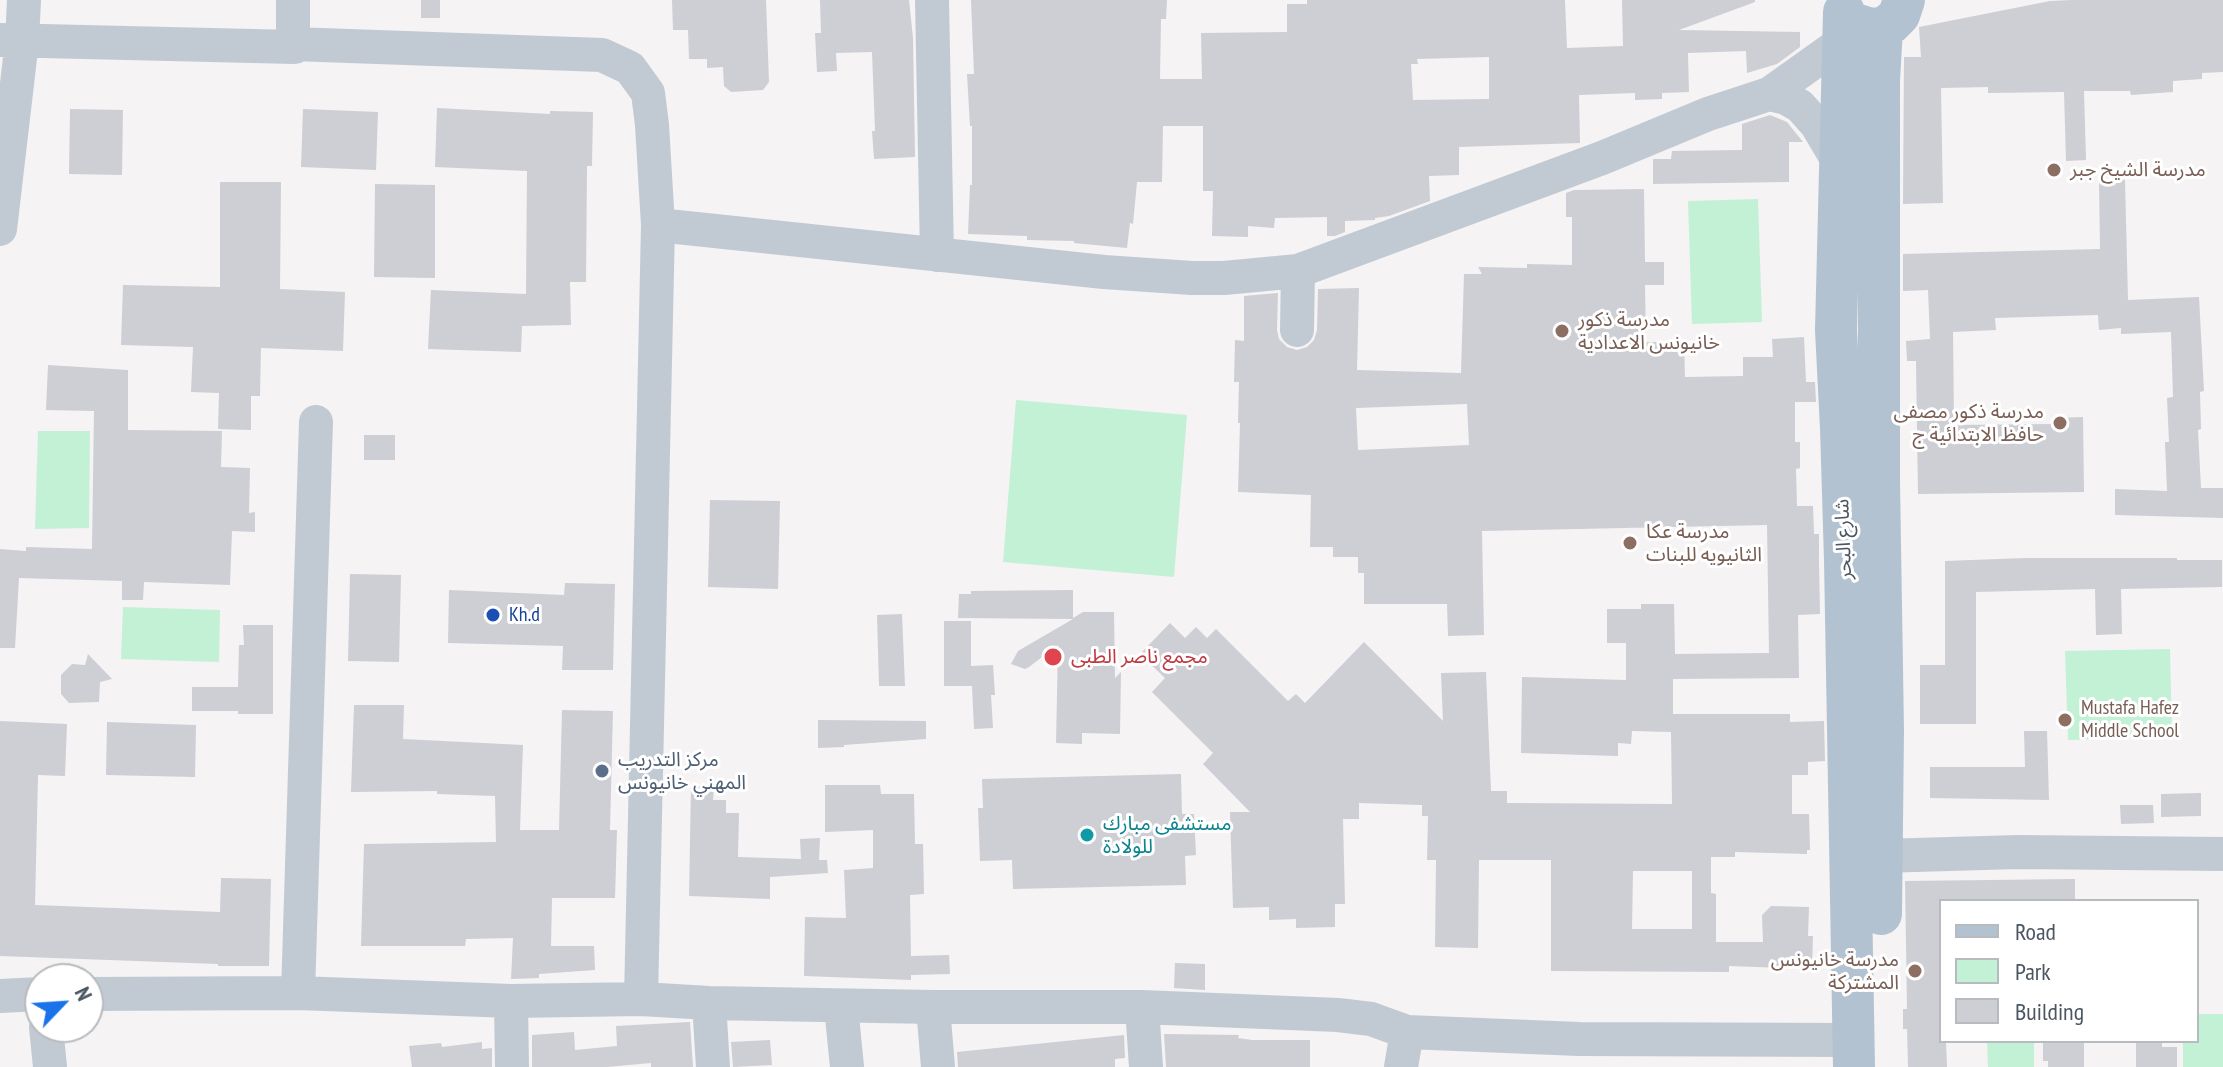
<!DOCTYPE html>
<html>
<head>
<meta charset="utf-8">
<style>
	body { margin:0 }
	#map { position:relative; width:2223px; height:1067px; overflow:hidden; background:#f5f3f3; font-family:"PT Sans Narrow",sans-serif }
	canvas { display:block }
	.legend { position:absolute; left:1939px; top:899px; width:260px; height:144px; box-sizing:border-box; background:#fff; border:2px solid #b7bbc0; margin:0; padding:10px 14px; list-style:none; font-size:24px; color:#4a5661 }
	.legend li { display:flex; align-items:center; gap:16px; height:40px }
	.legend b { width:40px; border:2px solid #b7bbc0 }
	.north { position:absolute; left:24px; top:963px; width:80px; height:80px; box-sizing:border-box; background:#fff; border:2px solid #b7bbc0; border-radius:50%; rotate:65deg; font-size:22px; font-weight:700; line-height:32px; text-align:center; color:#4a5661 }
	.north::after { content:''; display:block; margin:auto; width:28px; height:36px; background:#1a73e8; clip-path:polygon(50% 0,100% 100%,50% 72%,0 100%) }
</style>
</head>
<body>
<div id="map">
<canvas width="2223" height="1067"></canvas>
<ul class="legend">
<li><b style="height:10px;background:#b3c2d1"></b>Road</li>
<li><b style="height:22px;background:#c3f1d5"></b>Park</li>
<li><b style="height:22px;background:#cdcfd5"></b>Building</li>
</ul>
<div class="north">N</div>
</div>
<script>
const ctx = document.querySelector('canvas').getContext('2d');
ctx.lineJoin = 'round';
function fillPath(path, color) {
  ctx.fillStyle = color;
  ctx.fill(path, 'evenodd');
}
function poly(rows) {
  const path = new Path2D();
  for (const r of rows) {
    path.moveTo(r[0], r[1]);
    for (let i = 2; i < r.length; i += 2) path.lineTo(r[i], r[i + 1]);
  }
  return path;
}
function strokePath(path, color, width, dash) {
  ctx.strokeStyle = color;
  ctx.lineWidth = width;
  ctx.lineCap = dash ? 'butt' : 'round';
  ctx.setLineDash(dash || []);
  ctx.stroke(path);
}
function label(font, color, halo, rows, align = 'center') {
  ctx.font = font + ' "PT Sans Narrow","Noto Sans Arabic",sans-serif';
  ctx.lineWidth = 6;
  ctx.setLineDash([]);
  ctx.textBaseline = 'middle';
  ctx.strokeStyle = halo;
  ctx.fillStyle = color;
  for (const [text, x, y, turn = 0] of rows) {
    ctx.save();
    ctx.translate(x, y);
    ctx.rotate((+turn || 0) * Math.PI / 180);
    ctx.textAlign = isNaN(turn) ? turn : align;
    if (halo) ctx.strokeText(text, 0, 0);
    ctx.fillText(text, 0, 0);
    ctx.restore();
  }
}
fillPath(poly([
	[1758,199,1762,322,1692,324,1688,201],
	[1016,400,1187,415,1174,577,1003,562],
	[38,431,90,431,89,528,35,529],
	[123,607,220,610,219,662,121,659],
	[2170,649,2172,737,2068,740,2065,651],
	[2197,1014,2223,1014,2223,1067,2183,1067,2183,1041,2197,1041],
	[1987,1041,2034,1041,2034,1067,1988,1067]
]), '#c3f1d5');
fillPath(poly([
	[421,0,440,0,440,18,421,18],
	[672,0,766,0,769,82,763,90,731,92,724,86,723,67,707,68,707,59,689,59,688,30,673,30],
	[820,0,909,0,913,38,915,157,874,159,872,131,875,131,872,52,836,53,837,71,817,72,815,33,821,33],
	[971,0,1167,0,1166,19,1161,19,1160,79,1202,79,1201,33,1287,32,1287,4,1307,4,1307,0,1565,0,1567,48,1623,46,1622,0,1755,0,1755,2,1679,30,1800,32,1800,47,1777,64,1747,73,1746,51,1688,53,1689,92,1662,93,1662,99,1635,100,1635,93,1579,95,1580,143,1459,147,1459,175,1429,176,1430,201,1389,216,1375,218,1375,220,1345,221,1345,232,1335,236,1327,236,1327,217,1275,218,1274,228,1248,226,1248,237,1212,236,1213,191,1203,191,1203,126,1163,126,1162,182,1137,182,1133,224,1130,223,1127,248,1074,243,1074,241,1027,240,1027,236,968,234,970,185,972,185,972,126,970,126,967,74,974,74],
	[1489,57,1489,99,1413,100,1411,64,1418,64,1417,59],
	[2072,0,2223,0,2223,72,2202,73,2202,79,2173,81,2173,92,2131,95,2130,91,2084,91,2086,160,2066,161,2064,92,1988,93,1988,87,1941,88,1943,203,1903,204,1904,57,1921,57,1919,27,2050,1],
	[437,108,550,114,550,111,593,112,592,166,587,166,586,282,570,282,571,325,522,326,521,352,428,349,431,290,526,294,527,171,435,167],
	[70,109,123,110,122,175,69,174],
	[303,109,378,112,376,170,301,167],
	[1770,115,1787,122,1803,142,1789,142,1789,182,1653,184,1653,159,1671,159,1672,151,1742,150,1742,124],
	[2125,180,2128,300,2199,297,2204,391,2200,392,2201,429,2198,430,2201,488,2223,488,2223,518,2115,515,2115,489,2167,491,2165,442,2169,442,2167,398,2173,397,2171,332,2121,334,2121,328,2099,330,2098,315,1995,318,1996,330,1953,332,1954,425,2054,424,2054,418,2083,417,2084,492,1918,494,1916,361,1907,361,1906,341,1930,339,1928,290,1903,291,1903,254,2100,249,2099,181],
	[220,182,281,182,280,289,345,292,343,351,261,348,260,396,251,396,251,430,218,429,219,393,191,392,193,347,121,345,123,285,220,287],
	[375,184,435,185,435,278,374,277],
	[1644,189,1645,262,1664,262,1664,285,1645,285,1646,342,1684,342,1685,377,1743,376,1743,357,1773,357,1772,339,1804,337,1806,382,1815,382,1816,402,1795,402,1795,442,1800,442,1800,468,1796,469,1797,506,1813,506,1814,534,1819,534,1819,563,1820,614,1798,615,1799,678,1673,679,1673,714,1790,714,1790,722,1824,721,1825,761,1808,762,1808,775,1792,775,1792,814,1809,814,1810,850,1807,850,1807,854,1735,852,1735,857,1711,857,1711,893,1716,894,1716,942,1763,942,1762,915,1771,906,1809,907,1808,936,1813,936,1812,969,1729,966,1729,972,1551,971,1551,860,1479,860,1478,948,1435,947,1436,860,1427,860,1428,816,1422,816,1422,805,1359,803,1359,819,1343,819,1345,904,1335,904,1335,927,1296,928,1296,919,1269,920,1269,907,1233,908,1230,812,1250,812,1203,764,1213,753,1152,692,1165,678,1140,654,1170,623,1185,638,1196,627,1207,638,1216,629,1288,701,1296,694,1305,703,1364,642,1443,721,1441,673,1486,672,1491,791,1507,791,1507,803,1672,804,1671,732,1632,731,1631,744,1618,743,1618,756,1521,753,1522,677,1626,680,1626,643,1607,643,1607,609,1641,609,1641,604,1674,604,1675,654,1769,653,1767,525,1482,531,1484,635,1448,636,1447,604,1364,604,1364,573,1358,573,1358,557,1333,557,1333,547,1310,547,1311,495,1238,492,1240,423,1238,423,1239,382,1234,382,1235,340,1244,341,1244,296,1278,293,1277,330,1279,339,1287,347,1297,350,1307,347,1314,340,1317,330,1318,289,1359,288,1357,370,1461,373,1464,274,1482,274,1478,267,1527,268,1527,264,1572,265,1572,217,1566,217,1566,193,1574,190],
	[1467,404,1469,445,1358,450,1356,408],
	[1633,871,1692,871,1692,929,1632,929],
	[48,365,128,370,128,430,222,431,221,467,250,468,249,513,255,512,255,532,232,531,230,585,144,582,143,600,122,600,122,581,19,578,15,648,0,648,0,549,26,551,26,547,92,549,94,411,46,410],
	[364,435,395,435,395,460,364,460],
	[710,500,780,501,778,589,708,587],
	[2025,558,2177,558,2177,560,2222,560,2222,587,2121,589,2122,634,2096,635,2095,589,1976,592,1976,724,1920,724,1920,665,1945,665,1945,561],
	[350,574,401,575,399,662,348,661],
	[565,583,615,584,613,670,562,670,563,646,448,643,449,590,564,595],
	[1073,590,1073,618,1083,612,1114,612,1115,678,1121,672,1120,734,1082,733,1082,744,1056,743,1058,645,1029,667,1025,669,1011,664,1018,651,1073,619,958,618,959,594,971,594,971,591],
	[902,614,905,686,879,686,877,615],
	[944,621,971,621,971,666,993,665,995,695,991,695,993,728,974,729,972,686,944,686],
	[243,625,273,625,273,714,238,714,238,711,192,711,192,687,238,687,239,645,244,645],
	[88,654,112,679,100,682,99,702,69,703,61,694,61,675,72,664,85,665],
	[354,705,404,705,403,739,523,745,520,830,559,830,562,710,613,711,610,830,617,830,615,898,552,898,551,946,594,946,595,970,539,974,539,978,511,979,513,938,466,939,465,946,361,946,364,844,496,842,495,796,437,794,437,791,351,792],
	[818,720,926,721,926,739,844,745,844,747,818,748],
	[0,721,67,724,65,776,38,775,35,905,220,912,221,878,271,879,269,966,218,966,218,964,0,956],
	[107,722,196,725,195,777,106,775],
	[2024,731,2047,731,2049,800,1930,798,1930,767,2025,767],
	[1181,774,1182,814,1194,814,1196,855,1185,856,1186,885,1013,889,1012,860,980,861,978,808,983,808,982,779],
	[825,785,880,785,881,794,914,794,915,844,923,844,924,894,910,895,911,956,949,955,950,974,911,975,911,980,804,976,805,917,846,918,844,870,873,868,873,830,825,832],
	[691,786,714,786,713,800,726,800,726,813,739,813,738,857,801,859,800,839,820,838,819,860,827,860,828,873,770,877,770,899,689,896],
	[2201,793,2201,816,2161,817,2161,794],
	[2120,805,2153,805,2154,823,2121,824],
	[2075,879,2075,901,1941,901,1941,1041,1946,1041,1947,1067,1908,1067,1907,1029,1903,1029,1903,1009,1907,1009,1905,881],
	[1175,963,1205,964,1205,990,1174,988],
	[690,1022,693,1067,651,1067,651,1063,607,1067,532,1067,532,1035,574,1032,575,1050,617,1046,616,1026],
	[1164,1034,1239,1035,1238,1038,1252,1040,1310,1040,1310,1067,1166,1067],
	[1124,1035,1125,1058,1115,1059,1115,1067,958,1067,957,1052],
	[770,1040,772,1065,733,1067,731,1042],
	[2043,1041,2084,1041,2084,1067,2048,1067,2048,1061,2043,1061],
	[2136,1041,2162,1041,2162,1047,2177,1047,2177,1067,2136,1067],
	[482,1042,482,1049,492,1048,492,1067,412,1067,409,1046,441,1043,442,1047]
]), '#cdcfd5');
strokePath(poly([
	[293,0,293,44],
	[932,0,937,255],
	[0,40,295,47,293,44,602,55,630,68,648,93,652,125,658,225,641,999],
	[1769,94,1786,98,1800,106,1817,125,1840,164],
	[658,225,1104,272,1192,278,1224,278,1298,271,1602,158,1708,114,1769,94,1842,42],
	[0,229,22,41,24,0],
	[1297,330,1298,271],
	[1881,856,2018,852,2223,854],
	[298,993,316,422],
	[88,994,298,993,511,1001,641,999,709,1003,933,1007,1142,1007,1338,1015,1371,1019,1407,1032,1579,1039,1853,1040],
	[0,996,40,994],
	[511,1001,512,1067],
	[709,1003,713,1067],
	[841,1006,847,1067],
	[933,1007,938,1067],
	[1142,1007,1146,1067],
	[46,1027,50,1067],
	[1401,1067,1407,1032]
]), '#c1cad2', 34);
strokePath(poly([
	[1844,12,1836,330,1841,428,1845,560,1854,1067],
	[1855,24,1871,29,1882,28,1891,23,1899,15,1904,0],
	[1881,914,1883,731,1879,481,1879,80,1882,28]
]), '#b3c2d1', 42);
for (const [x, y, r, color] of [
	[2054,170,8,"#8d6e63"],
	[1562,331,8,"#8d6e63"],
	[2060,423,8,"#8d6e63"],
	[1630,543,8,"#8d6e63"],
	[493,615,8,"#1a4fb4"],
	[1053,657,10,"#e0444e"],
	[2065,720,8,"#8d6e63"],
	[602,771,8,"#5c6f8a"],
	[1087,835,8,"#0f9aa8"],
	[1915,971,8,"#8d6e63"]
]) {
  const dot = new Path2D();
  dot.arc(x, y, r, 0, 2 * Math.PI);
  ctx.fillStyle = color;
  ctx.fill(dot);
  strokePath(dot, '#fff', 3);
}
label('20px', '#785e54', '#fff', [
	["مدرسة الشيخ جبر",2070,170],
	["مدرسة ذكور",1578,320],
	["خانيونس الاعدادية",1578,343],
	["مدرسة ذكور مصفى",2044,412,"right"],
	["حافظ الابتدائية ج",2044,435,"right"],
	["مدرسة عكا",1646,532],
	["الثانيويه للبنات",1646,555],
	["Mustafa Hafez",2081,708],
	["Middle School",2081,731],
	["مدرسة خانيونس",1899,960,"right"],
	["المشتركة",1899,983,"right"]
], 'left');
label('20px', '#4a5661', '#fff', [
	["شارع البحر",1844,539,-92]
]);
label('20px', '#164399', '#fff', [
	["Kh.d",509,615]
], 'left');
label('20px', '#be3a42', '#fff', [
	["مجمع ناصر الطبى",1071,657]
], 'left');
label('20px', '#4e5e75', '#fff', [
	["مركز التدريب",618,760],
	["المهني خانيونس",618,783]
], 'left');
label('20px', '#0d838f', '#fff', [
	["مستشفى مبارك",1103,824],
	["للولادة",1103,847]
], 'left');
</script>
</body>
</html>
